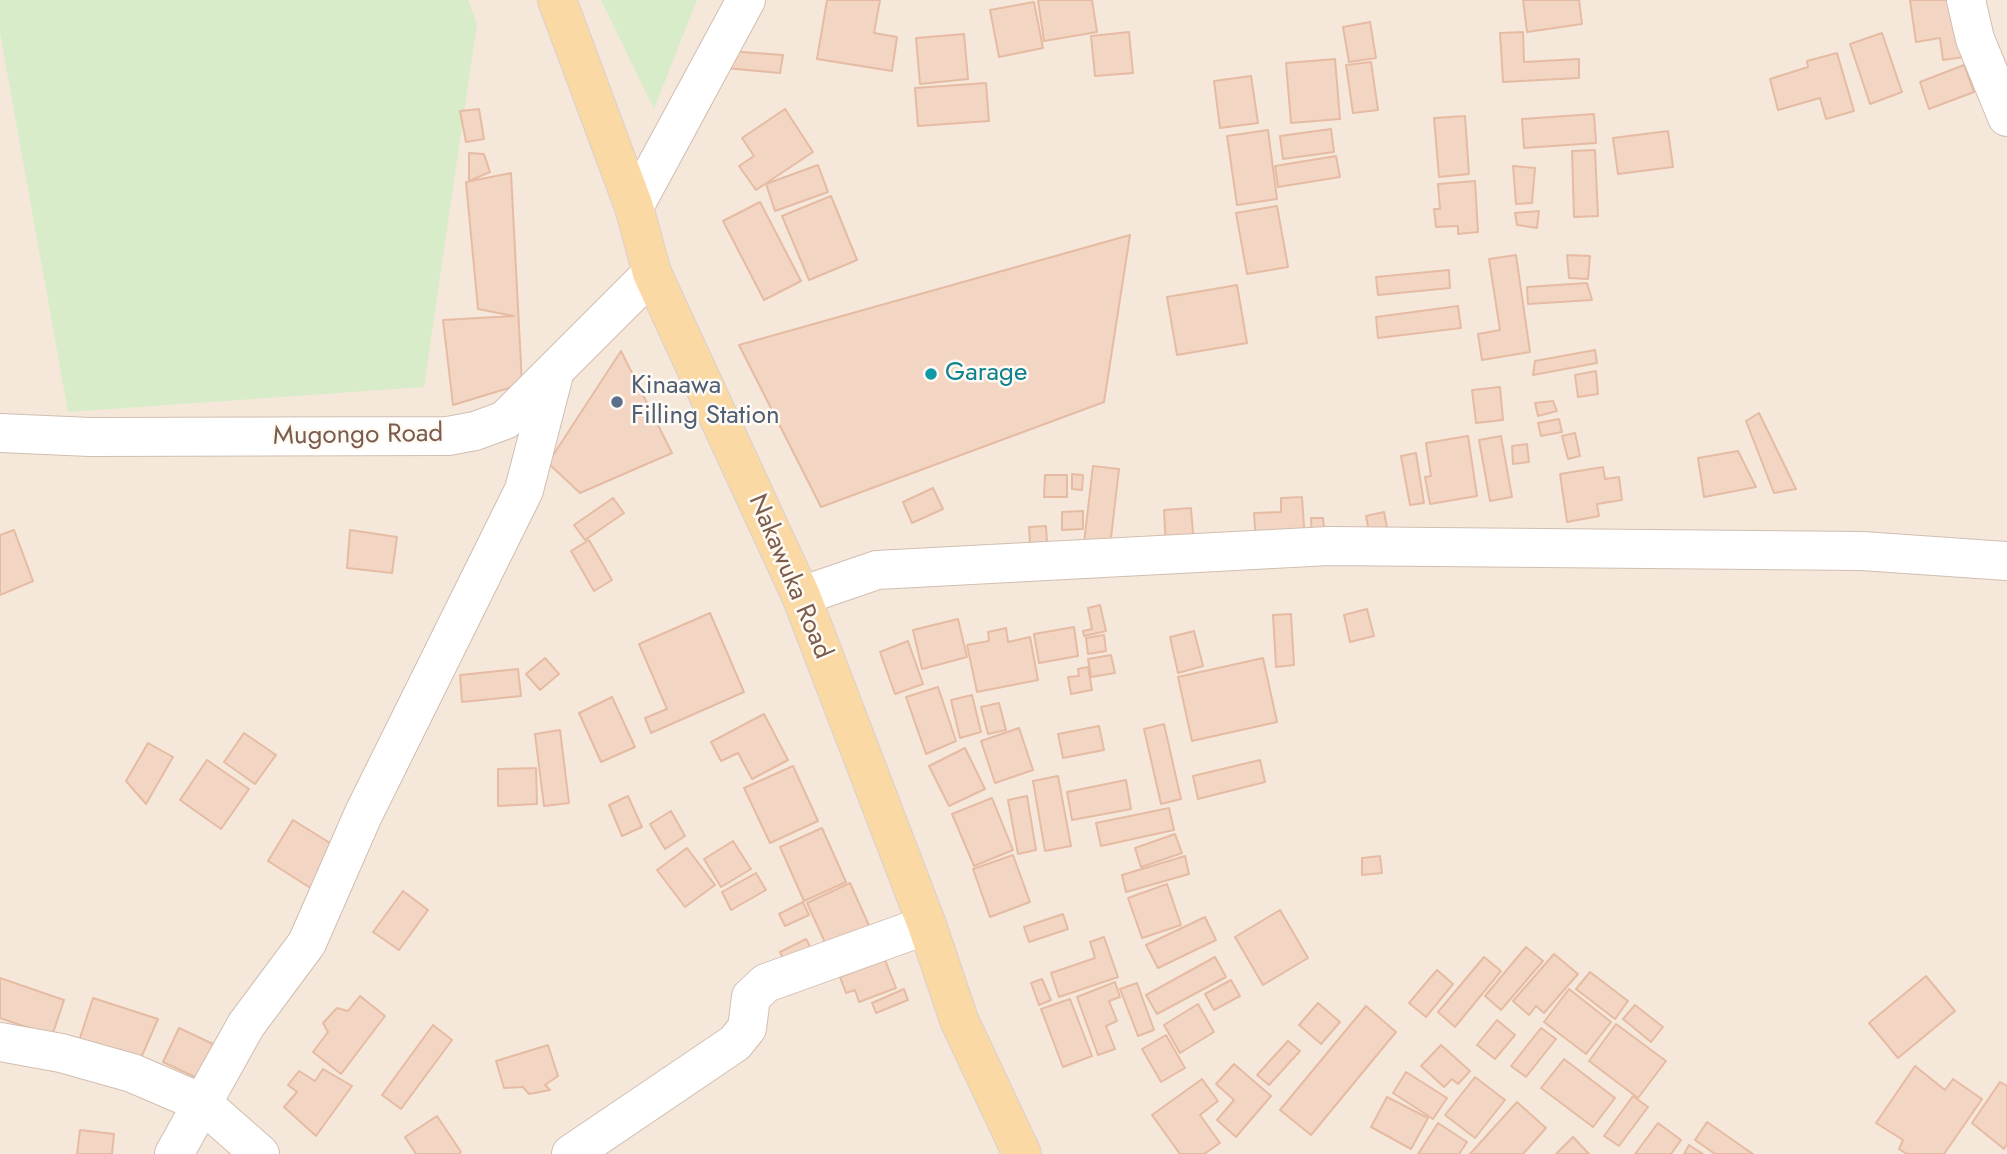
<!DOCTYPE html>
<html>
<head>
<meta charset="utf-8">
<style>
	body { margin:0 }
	canvas { display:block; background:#fdf6ec }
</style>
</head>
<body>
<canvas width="2007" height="1154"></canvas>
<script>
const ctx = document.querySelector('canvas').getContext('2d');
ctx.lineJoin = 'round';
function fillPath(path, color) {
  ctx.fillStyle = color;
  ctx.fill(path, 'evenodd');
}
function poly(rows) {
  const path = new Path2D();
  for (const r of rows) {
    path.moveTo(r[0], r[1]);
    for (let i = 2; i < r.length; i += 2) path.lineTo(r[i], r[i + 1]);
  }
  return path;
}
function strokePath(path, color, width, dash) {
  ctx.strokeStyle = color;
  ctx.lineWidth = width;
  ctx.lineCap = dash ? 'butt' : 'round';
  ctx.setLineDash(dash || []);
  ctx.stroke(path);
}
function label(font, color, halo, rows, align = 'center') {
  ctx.font = font + ' Jost,sans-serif';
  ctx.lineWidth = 5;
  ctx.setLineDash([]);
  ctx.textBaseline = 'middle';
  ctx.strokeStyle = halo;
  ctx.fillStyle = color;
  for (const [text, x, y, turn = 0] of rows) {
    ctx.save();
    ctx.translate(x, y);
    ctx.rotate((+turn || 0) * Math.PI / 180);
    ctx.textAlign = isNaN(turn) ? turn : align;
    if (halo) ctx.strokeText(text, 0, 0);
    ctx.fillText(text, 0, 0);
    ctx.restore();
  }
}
fillPath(poly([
	[0,0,2007,0,2007,1154,0,1154]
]), '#f5e8da');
fillPath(poly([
	[0,0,468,0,477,24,424,387,68,412,0,33],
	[601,0,697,0,654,109]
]), '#d8ecc9');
const building = poly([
	[827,0,880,0,874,33,897,37,892,71,817,59,827,0],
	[1038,0,1092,0,1097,32,1044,41,1038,0],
	[1523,0,1579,0,1582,24,1527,32,1523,0],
	[1910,0,1963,0,1971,56,1943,60,1940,38,1916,42,1910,0],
	[1034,2,1043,48,999,57,990,10,1034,2],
	[1370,22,1376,58,1349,62,1343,27,1370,22],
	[1129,32,1133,73,1095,76,1091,36,1129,32],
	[1523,32,1524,62,1579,59,1579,78,1503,82,1500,33,1523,32],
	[1882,33,1902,92,1870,104,1850,44,1882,33],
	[964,34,968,79,920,84,916,38,964,34],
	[728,51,783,55,780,73,725,68,728,51],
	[1837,53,1854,111,1826,119,1820,98,1778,110,1770,79,1808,67,1807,61,1837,53],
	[1335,59,1340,119,1291,123,1286,63,1335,59],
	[1371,62,1378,110,1353,113,1346,65,1371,62],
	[1964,65,1974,92,1929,109,1920,82,1964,65],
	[1251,76,1258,123,1220,128,1214,81,1251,76],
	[986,83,989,121,918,126,915,88,986,83],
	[479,109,484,139,466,142,460,111,479,109],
	[785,109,813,152,756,190,739,166,754,156,742,138,785,109],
	[1594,114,1596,143,1524,148,1522,119,1594,114],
	[1465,116,1469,174,1439,177,1434,118,1465,116],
	[1331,129,1334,152,1283,159,1280,136,1331,129],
	[1268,130,1277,199,1237,205,1227,136,1268,130],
	[1668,131,1673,167,1618,174,1613,138,1668,131],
	[1595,150,1598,216,1574,217,1572,151,1595,150],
	[469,153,484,154,490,172,469,181,469,153],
	[1336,156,1340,177,1278,187,1275,166,1336,156],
	[818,165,828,192,775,211,766,184,818,165],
	[1513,166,1535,168,1532,203,1516,204,1513,166],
	[511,173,522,384,453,405,443,320,514,316,478,309,466,182,511,173],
	[1475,181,1478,232,1458,234,1458,226,1436,227,1434,209,1440,209,1438,184,1475,181],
	[831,196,857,260,809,280,782,216,831,196],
	[760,202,801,281,764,300,723,221,760,202],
	[1277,206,1288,267,1247,274,1236,213,1277,206],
	[1539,211,1537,228,1517,225,1515,213,1539,211],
	[1130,235,1104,402,821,507,739,345,1130,235],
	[1516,255,1530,352,1482,360,1478,334,1500,330,1489,259,1516,255],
	[1567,255,1590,256,1588,279,1569,278,1567,255],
	[1449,270,1450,288,1378,295,1376,277,1449,270],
	[1587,283,1592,300,1528,304,1527,287,1587,283],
	[1237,285,1247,343,1177,355,1167,297,1237,285],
	[1458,306,1461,328,1378,338,1376,317,1458,306],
	[1595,350,1597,363,1533,375,1535,361,1595,350],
	[621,351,672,453,580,493,548,463,621,351],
	[1596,371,1598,394,1578,397,1575,375,1596,371],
	[1500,387,1503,420,1476,423,1472,390,1500,387],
	[1553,401,1557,411,1538,416,1535,403,1553,401],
	[1759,413,1796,489,1774,493,1746,421,1759,413],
	[1559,419,1562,432,1541,436,1538,423,1559,419],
	[1575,433,1580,456,1568,459,1562,436,1575,433],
	[1468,436,1477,496,1430,504,1425,477,1431,476,1426,443,1468,436],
	[1501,436,1512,497,1490,501,1479,440,1501,436],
	[1527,444,1529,462,1513,464,1512,446,1527,444],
	[1738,451,1756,487,1704,497,1698,458,1738,451],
	[1416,453,1424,503,1410,505,1401,456,1416,453],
	[1093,466,1119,469,1110,546,1084,543,1093,466],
	[1603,467,1605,479,1619,477,1622,500,1597,504,1599,516,1567,522,1560,474,1603,467],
	[1072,474,1083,475,1082,490,1072,489,1072,474],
	[1045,475,1067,475,1067,497,1044,497,1045,475],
	[933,488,943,509,912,523,903,502,933,488],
	[1302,497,1305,542,1256,545,1254,513,1281,512,1281,498,1302,497],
	[613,498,624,513,585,540,574,525,613,498],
	[1191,508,1194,547,1166,548,1164,510,1191,508],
	[1083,511,1083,529,1062,530,1062,512,1083,511],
	[1384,512,1389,538,1371,542,1366,516,1384,512],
	[1311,518,1323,518,1324,528,1345,527,1346,539,1312,541,1311,518],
	[1046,526,1047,542,1030,543,1029,527,1046,526],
	[14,530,33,581,0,595,0,535,14,530],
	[350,530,397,537,392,573,347,568,350,530],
	[589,540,612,580,594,591,571,551,589,540],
	[1100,605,1106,631,1084,636,1083,631,1092,629,1088,608,1100,605],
	[1367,609,1374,636,1350,642,1344,615,1367,609],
	[710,613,744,692,651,733,645,718,667,709,639,644,710,613],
	[1291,614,1294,665,1276,667,1273,615,1291,614],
	[958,619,967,657,922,669,913,630,958,619],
	[1074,627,1078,656,1039,663,1034,634,1074,627],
	[1006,628,1008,642,1030,637,1038,680,977,692,967,645,989,641,988,632,1006,628],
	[1194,631,1203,666,1178,673,1170,637,1194,631],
	[1104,635,1106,651,1088,654,1086,638,1104,635],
	[908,641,923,684,895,694,880,652,908,641],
	[1111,655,1115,673,1091,677,1088,659,1111,655],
	[545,658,559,674,540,690,526,674,545,658],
	[1263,658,1277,722,1192,741,1178,677,1263,658],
	[1088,667,1092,690,1071,694,1068,677,1079,676,1078,669,1088,667],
	[518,669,521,696,462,702,460,675,518,669],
	[938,687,956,741,926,754,906,697,938,687],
	[972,695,981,732,960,738,951,700,972,695],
	[612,697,635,747,601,762,579,713,612,697],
	[999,703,1006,730,988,734,981,707,999,703],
	[764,714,788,760,752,779,738,753,721,761,711,742,764,714],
	[1164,724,1181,799,1161,804,1144,729,1164,724],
	[1099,726,1104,750,1063,758,1058,734,1099,726],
	[1019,728,1033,770,995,783,981,741,1019,728],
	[560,730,569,803,544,806,535,734,560,730],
	[244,733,276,755,255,784,224,762,244,733],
	[148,743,173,757,146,804,126,781,148,743],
	[965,748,985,789,949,806,929,766,965,748],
	[207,760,249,789,221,829,180,800,207,760],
	[1260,760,1265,782,1198,799,1193,776,1260,760],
	[793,766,818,821,770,843,744,788,793,766],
	[536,768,537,804,498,806,498,769,536,768],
	[1058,776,1071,846,1045,851,1033,781,1058,776],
	[1126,780,1131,809,1072,820,1067,792,1126,780],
	[628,796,642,827,622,836,609,805,628,796],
	[1027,796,1036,850,1018,854,1008,800,1027,796],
	[992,798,1013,850,974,866,952,814,992,798],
	[1169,808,1174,830,1101,846,1096,823,1169,808],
	[671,811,685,836,665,849,650,824,671,811],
	[293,820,338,848,312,889,268,861,293,820],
	[822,828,846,882,804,901,780,847,822,828],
	[1175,834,1182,853,1141,867,1135,848,1175,834],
	[733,841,751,869,721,887,704,859,733,841],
	[687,848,715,885,685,907,657,870,687,848],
	[1013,855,1030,902,990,917,973,869,1013,855],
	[1185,856,1189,874,1126,892,1122,875,1185,856],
	[1380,856,1382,873,1362,875,1362,858,1380,856],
	[756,873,766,890,731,910,722,892,756,873],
	[850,883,875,939,832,958,807,903,850,883],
	[1167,884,1181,925,1142,938,1128,898,1167,884],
	[403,891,428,910,399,950,373,932,403,891],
	[803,902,809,915,785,926,779,914,803,902],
	[1280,910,1308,958,1263,985,1235,937,1280,910],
	[1063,914,1068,929,1029,942,1024,927,1063,914],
	[1205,917,1216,940,1158,968,1146,945,1205,917],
	[1104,937,1118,977,1059,997,1051,973,1095,958,1090,942,1104,937],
	[806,939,816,958,789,971,780,952,806,939],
	[1526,947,1543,961,1501,1010,1485,996,1526,947],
	[1554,954,1578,974,1544,1013,1536,1006,1529,1015,1513,1001,1554,954],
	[1215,957,1226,977,1157,1014,1146,995,1215,957],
	[1484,957,1501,971,1455,1027,1438,1012,1484,957],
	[885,960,896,988,859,1002,855,990,846,993,840,977,885,960],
	[1437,970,1453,984,1426,1017,1409,1003,1437,970],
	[1590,972,1628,1001,1615,1019,1576,989,1590,972],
	[1926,976,1955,1011,1898,1058,1869,1023,1926,976],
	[0,978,64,1000,52,1036,0,1018,0,978],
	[1042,979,1051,1000,1039,1005,1031,983,1042,979],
	[1231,980,1240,996,1214,1010,1205,994,1231,980],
	[1115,982,1120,997,1109,1001,1117,1021,1106,1026,1115,1049,1098,1055,1077,997,1115,982],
	[1137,983,1154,1030,1138,1036,1120,989,1137,983],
	[904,989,908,1000,876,1013,872,1003,904,989],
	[1569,989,1611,1022,1586,1054,1544,1022,1569,989],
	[360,996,385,1016,341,1074,313,1052,328,1032,323,1023,337,1008,348,1011,360,996],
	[93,998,158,1019,141,1058,79,1041,93,998],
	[1070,999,1092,1056,1063,1067,1041,1009,1070,999],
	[1318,1003,1340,1022,1321,1044,1299,1025,1318,1003],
	[1198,1004,1214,1032,1180,1053,1164,1025,1198,1004],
	[1635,1005,1663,1027,1651,1042,1623,1019,1635,1005],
	[1366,1006,1396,1032,1311,1135,1280,1110,1366,1006],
	[1497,1020,1515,1035,1495,1059,1477,1045,1497,1020],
	[1616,1024,1666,1061,1638,1098,1589,1061,1616,1024],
	[433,1025,452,1040,401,1109,382,1095,433,1025],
	[179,1028,213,1044,197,1078,163,1062,179,1028],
	[1541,1028,1556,1039,1526,1077,1511,1066,1541,1028],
	[1166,1035,1185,1068,1161,1082,1142,1049,1166,1035],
	[1288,1041,1300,1051,1269,1085,1257,1075,1288,1041],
	[548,1045,558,1076,545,1085,550,1090,529,1094,523,1087,504,1088,496,1061,548,1045],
	[1441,1045,1470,1071,1458,1084,1452,1079,1444,1087,1421,1066,1441,1045],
	[1564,1059,1615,1098,1593,1127,1541,1088,1564,1059],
	[1234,1064,1271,1096,1236,1137,1217,1120,1234,1100,1216,1084,1234,1064],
	[1915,1066,1945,1090,1953,1079,1982,1099,1944,1154,1907,1154,1899,1149,1903,1140,1876,1123,1915,1066],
	[323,1069,352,1086,316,1136,284,1107,297,1092,288,1085,299,1071,315,1081,323,1069],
	[1406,1072,1447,1098,1433,1119,1393,1093,1406,1072],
	[1475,1077,1505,1100,1475,1138,1445,1115,1475,1077],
	[1202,1079,1218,1101,1200,1115,1220,1143,1204,1154,1180,1154,1152,1115,1202,1079],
	[2000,1082,2007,1086,2007,1144,2004,1149,1972,1123,2000,1082],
	[1633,1096,1648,1107,1619,1146,1604,1136,1633,1096],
	[1387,1097,1428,1118,1411,1149,1371,1127,1387,1097],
	[1517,1102,1546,1128,1523,1154,1470,1154,1517,1102],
	[437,1116,461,1152,459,1154,416,1154,405,1137,437,1116],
	[1707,1122,1753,1154,1715,1154,1695,1140,1707,1122],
	[1438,1123,1467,1142,1459,1154,1418,1154,1438,1123],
	[1658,1123,1681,1140,1671,1154,1635,1154,1658,1123],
	[80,1130,114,1134,112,1154,77,1154,80,1130],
	[1573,1137,1589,1154,1556,1154,1573,1137],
	[1689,1145,1703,1154,1684,1154,1689,1145]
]);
fillPath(building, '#f3d5c3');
strokePath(building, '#e6bba3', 2);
const minor = poly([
	[1966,0,1975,39,2007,117],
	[634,207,746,0],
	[0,433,90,437,448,436,475,431,505,420,652,273],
	[801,596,877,570,1329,546,1862,551,2007,561],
	[0,1042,61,1053,132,1073,202,1103,260,1154],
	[174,1154,246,1025,307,943,363,815,524,490,554,374],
	[571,1154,735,1043,747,1028,751,997,766,983,927,925]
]);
const major = poly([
	[557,0,634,207,652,273,801,596,927,925,959,1020,1022,1154]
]);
strokePath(minor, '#d1beb0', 40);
strokePath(major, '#dad1cd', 40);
strokePath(minor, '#fff', 38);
strokePath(major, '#fbd9a5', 38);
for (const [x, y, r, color] of [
	[931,374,7,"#0f9aa8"],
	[617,402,7,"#5c6f8a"]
]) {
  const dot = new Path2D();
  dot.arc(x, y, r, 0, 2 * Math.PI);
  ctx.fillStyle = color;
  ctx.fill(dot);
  strokePath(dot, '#fffaf3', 2.5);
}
label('26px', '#0d838f', '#fffaf3', [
	["Garage",945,374]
], 'left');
label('26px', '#4e5e75', '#fffaf3', [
	["Kinaawa",631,387],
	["Filling Station",631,417]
], 'left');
label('26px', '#7a5c4d', '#fffaf3', [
	["Mugongo Road",358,436,-1],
	["Nakawuka Road",789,577,67]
]);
</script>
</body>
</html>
